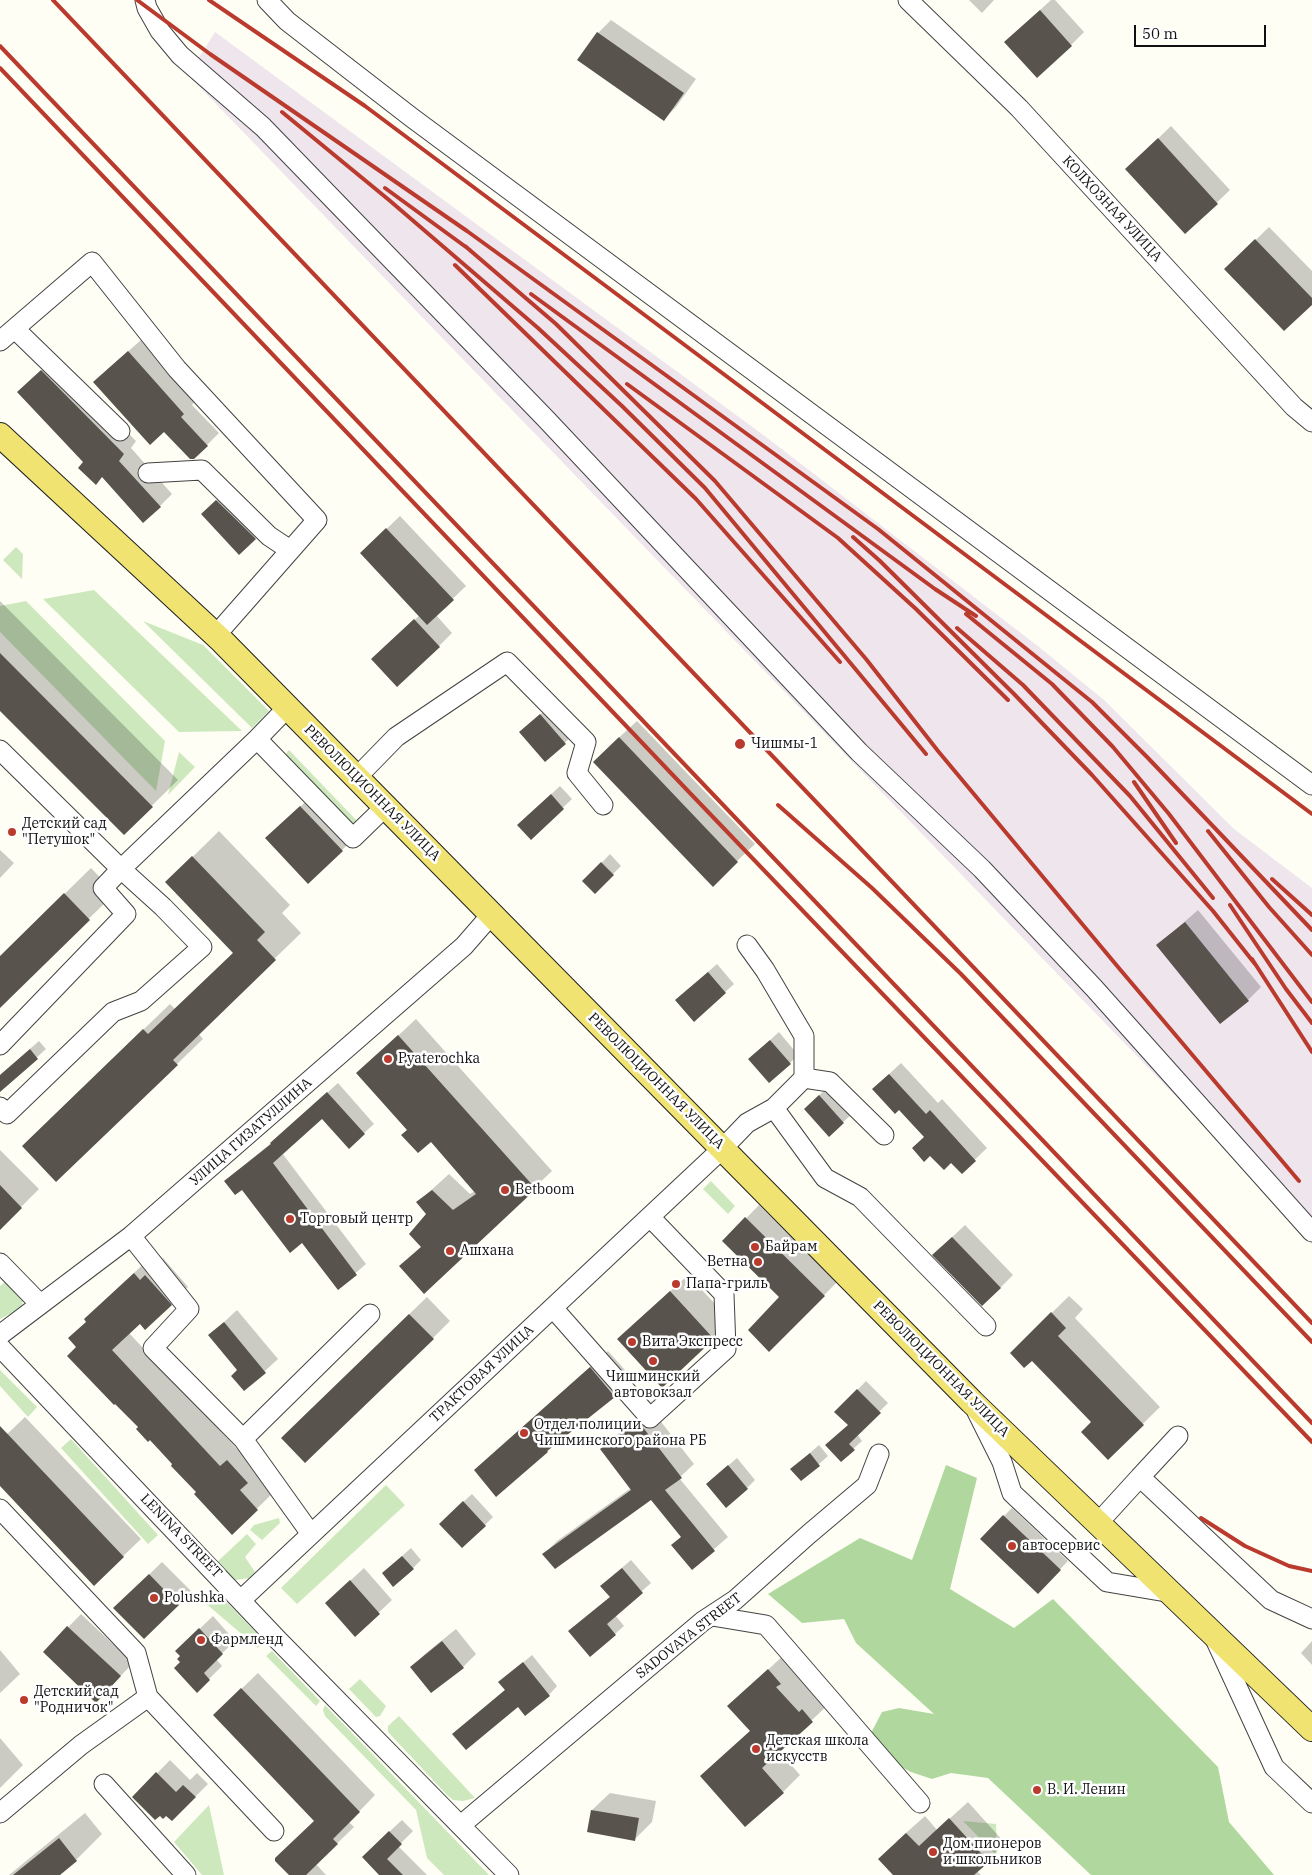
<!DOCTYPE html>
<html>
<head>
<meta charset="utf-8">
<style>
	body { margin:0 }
	#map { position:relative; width:1312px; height:1875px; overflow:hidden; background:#fefef4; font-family:"IBM Plex Serif",serif }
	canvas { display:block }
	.scale { position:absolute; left:1134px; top:25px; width:132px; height:22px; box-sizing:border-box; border:2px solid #101010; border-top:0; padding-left:6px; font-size:15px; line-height:18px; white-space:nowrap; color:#101010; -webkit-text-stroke:4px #fff; paint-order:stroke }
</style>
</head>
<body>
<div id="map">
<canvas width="1312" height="1875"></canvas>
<div class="scale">50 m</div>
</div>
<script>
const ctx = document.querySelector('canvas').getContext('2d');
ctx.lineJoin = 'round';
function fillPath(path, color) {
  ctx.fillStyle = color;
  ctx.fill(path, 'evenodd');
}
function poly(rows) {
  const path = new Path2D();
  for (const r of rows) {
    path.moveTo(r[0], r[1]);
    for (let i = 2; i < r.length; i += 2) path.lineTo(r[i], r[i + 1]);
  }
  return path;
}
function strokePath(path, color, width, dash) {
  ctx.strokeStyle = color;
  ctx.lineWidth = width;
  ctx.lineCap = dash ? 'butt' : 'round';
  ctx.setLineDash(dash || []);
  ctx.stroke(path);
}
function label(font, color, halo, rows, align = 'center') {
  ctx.font = font + ' "IBM Plex Serif",serif';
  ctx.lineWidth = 5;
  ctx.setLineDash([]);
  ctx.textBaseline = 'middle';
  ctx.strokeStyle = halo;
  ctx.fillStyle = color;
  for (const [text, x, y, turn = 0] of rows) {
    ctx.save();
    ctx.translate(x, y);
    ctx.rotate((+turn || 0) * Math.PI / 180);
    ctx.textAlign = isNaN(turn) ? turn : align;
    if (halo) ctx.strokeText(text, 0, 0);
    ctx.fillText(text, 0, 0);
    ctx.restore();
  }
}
fillPath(poly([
	[215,32,766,437,1039,647,1104,700,1234,829,1312,888,1312,1237,188,75]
]), '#eee5ed');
fillPath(poly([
	[16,547,23,554,22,579,3,560],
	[94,590,242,731,179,732,43,599],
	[26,601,165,741,156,791,0,632,0,606],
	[143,621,203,645,269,711,252,728],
	[289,750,359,823,352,829,283,757],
	[179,752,195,767,168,795],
	[711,1181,735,1206,728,1214,703,1189],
	[6,1281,23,1299,22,1307,18,1310,0,1319,0,1286],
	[0,1370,37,1407,28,1417,0,1386],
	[71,1439,158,1535,148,1544,61,1448],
	[386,1485,405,1505,297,1604,281,1588],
	[279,1518,280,1523,262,1540,250,1530,254,1525],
	[247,1534,256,1544,245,1557,255,1572,250,1578,235,1580,217,1562],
	[217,1592,264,1641,258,1648,204,1602,212,1593],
	[272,1651,320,1701,316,1706,266,1656],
	[360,1679,386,1706,380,1716,376,1717,349,1689],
	[325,1705,489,1875,444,1875,427,1858,416,1810,325,1716,323,1710],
	[399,1716,475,1798,463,1801,453,1800,447,1795,388,1732,388,1726],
	[209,1805,224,1875,202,1875,174,1842],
	[963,1821,996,1824,997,1856]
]), '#cee8be');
fillPath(poly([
	[946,1465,977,1478,950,1589,1014,1628,1053,1599,1218,1767,1229,1822,1274,1875,1091,1875,988,1778,951,1773,932,1779,911,1772,886,1759,869,1737,882,1712,899,1708,934,1714,856,1643,844,1619,802,1623,768,1594,860,1538,912,1560]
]), '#b0d89e');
fillPath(poly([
	[969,0,994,0,982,13],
	[1051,0,1055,0,1084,32,1071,45,1019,29],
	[611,20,696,79,676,107,663,120,579,60,598,33],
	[1171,126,1230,190,1186,232,1140,156],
	[1269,227,1312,271,1312,303,1226,269],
	[141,340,195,401,192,405,219,433,194,458,164,431,107,370],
	[54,359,136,441,131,448,172,494,160,506,85,462,31,380],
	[230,488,268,525,240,553,216,501],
	[400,516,466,586,436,615,452,633,439,646,386,646,420,615,375,540],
	[0,601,178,780,124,833,0,709],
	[549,707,574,734,546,760,529,724],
	[637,721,755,844,737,861,612,744],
	[560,786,572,799,531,838,527,817],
	[314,794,355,837,342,850,266,838],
	[219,831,290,905,282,913,301,933,198,1033,203,1039,177,1064,49,1120,170,1004,175,1009,234,952,167,882],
	[0,850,14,863,0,878],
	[610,854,621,866,595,892,584,881],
	[91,868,115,893,0,1006,0,957],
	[1198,910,1261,987,1248,1000,1158,945],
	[717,964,734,984,694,1020,685,992],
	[416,1019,552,1171,424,1292,401,1266,422,1246,427,1214,418,1202,449,1174,470,1194,475,1191,431,1140,409,1129,358,1073],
	[779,1032,798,1055,790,1063,758,1051],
	[39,1041,46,1049,0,1091,0,1075],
	[901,1063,938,1103,942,1099,987,1148,962,1172,899,1108,886,1077],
	[338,1083,374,1124,364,1133,322,1117,282,1153,366,1264,338,1288,302,1241,242,1188,226,1181,271,1143],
	[828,1087,852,1114,829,1135,814,1100],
	[0,1150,39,1189,0,1228],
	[759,1205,837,1282,769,1351,781,1297,724,1241],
	[965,1225,1013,1275,1000,1288,947,1242],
	[152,1256,158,1263,163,1258,188,1287,171,1304,140,1322,129,1333,238,1450,245,1444,275,1491,232,1533,174,1464,138,1429,139,1427,78,1347,88,1321,103,1302],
	[688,1275,731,1321,713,1338,618,1339],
	[1069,1296,1083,1309,1075,1318,1160,1407,1108,1458,1093,1422,1032,1359,1011,1353],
	[427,1297,450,1321,433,1338,300,1420],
	[237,1310,278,1359,244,1390,239,1369,210,1335],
	[608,1351,632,1378,615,1396,558,1441,547,1452,494,1453],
	[866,1381,888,1403,857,1434,862,1441,841,1460,849,1425,836,1412],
	[651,1409,694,1464,679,1478,728,1537,692,1568,673,1545,682,1536,651,1498,544,1554,557,1541,631,1488,602,1449,615,1436],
	[25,1417,141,1539,94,1584,0,1485,0,1441],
	[819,1445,828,1456,801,1480,792,1469],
	[737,1458,755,1480,747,1488,716,1476],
	[472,1494,493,1517,485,1525,449,1515],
	[1012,1508,1068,1561,1038,1592,1004,1516],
	[411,1548,421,1560,413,1568,392,1565],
	[631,1560,651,1583,615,1615,624,1626,615,1634,579,1623,611,1596,610,1578],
	[162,1562,191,1591,144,1637,115,1608],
	[364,1568,392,1600,355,1635,326,1603],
	[81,1614,133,1663,109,1688,44,1652],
	[213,1616,235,1641,216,1659,222,1666,197,1691,182,1662,190,1638],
	[456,1629,476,1654,463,1667,412,1667,425,1654],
	[1312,1641,1312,1665,1301,1653],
	[0,1650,20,1674,0,1693],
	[786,1653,830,1703,779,1751,800,1775,783,1792,719,1759,751,1730,729,1706],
	[532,1655,557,1686,549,1695,518,1705,454,1734,506,1689,500,1682],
	[258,1673,375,1795,349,1822,354,1827,316,1864,326,1875,291,1875,316,1821,231,1699],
	[0,1738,23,1765,0,1788],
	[170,1760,190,1780,197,1773,208,1784,172,1820,166,1814,134,1797],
	[610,1793,656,1801,652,1822,635,1839,592,1810],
	[968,1802,1005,1843,977,1871,981,1875,894,1875,897,1841,925,1816,937,1830],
	[85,1813,102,1834,76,1860,58,1875,9,1875],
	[402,1820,413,1831,398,1846,427,1875,381,1875,375,1845]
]), '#0003');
fillPath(poly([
	[1040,10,1072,46,1037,78,1004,42],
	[597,32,684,93,664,121,577,60],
	[1158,138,1218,204,1185,234,1125,169],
	[1255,239,1312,298,1312,305,1284,331,1224,269],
	[128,351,184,414,181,417,208,446,194,459,190,459,164,432,150,445,93,382],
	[41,370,124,454,119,461,161,507,143,523,102,477,96,485,78,468,83,462,17,392],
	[216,500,256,539,239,555,201,514],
	[386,528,454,600,427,625,360,553],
	[414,619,440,647,397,687,371,659],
	[0,653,153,807,124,835,0,711],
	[540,714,566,744,545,762,519,732],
	[619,737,738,862,713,887,593,762],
	[551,794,564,809,531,840,517,825],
	[300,806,343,851,308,884,265,838],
	[192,856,265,932,257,940,276,960,173,1060,178,1065,56,1182,22,1146,143,1029,148,1034,233,953,165,882],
	[601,862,614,875,595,894,582,881],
	[64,893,90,920,0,1008,0,956],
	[1185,922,1249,1001,1220,1024,1156,945],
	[708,972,726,993,694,1022,675,1000],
	[398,1035,536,1189,424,1294,399,1266,421,1247,409,1234,426,1214,416,1202,432,1190,453,1210,476,1194,431,1142,418,1153,401,1135,407,1130,356,1073],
	[770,1040,791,1064,769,1083,748,1059],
	[30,1049,38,1059,0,1092,0,1075],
	[889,1074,926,1114,930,1110,976,1161,962,1174,951,1163,944,1170,930,1156,924,1162,912,1148,924,1137,899,1110,895,1114,872,1089],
	[327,1092,365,1134,349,1149,322,1119,273,1163,357,1275,338,1290,302,1243,290,1253,242,1190,235,1195,224,1181,271,1144,270,1143],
	[819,1095,844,1123,829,1137,804,1109],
	[0,1185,22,1208,0,1230],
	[745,1217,825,1296,769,1352,748,1330,779,1297,722,1241],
	[952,1237,1001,1288,982,1306,932,1255],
	[134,1273,140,1280,145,1275,172,1305,145,1330,140,1324,112,1350,220,1466,227,1460,248,1483,240,1490,258,1510,232,1535,194,1494,196,1492,171,1466,172,1464,150,1440,148,1442,136,1429,138,1427,115,1404,114,1405,67,1356,76,1347,68,1338,86,1322,84,1319],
	[670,1291,714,1339,662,1388,617,1339],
	[1051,1312,1066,1328,1058,1336,1144,1425,1108,1460,1081,1432,1091,1422,1032,1361,1024,1368,1010,1353],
	[409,1314,434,1339,305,1463,281,1438],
	[224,1322,266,1373,244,1391,231,1376,237,1370,208,1335],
	[590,1367,615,1397,547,1451,548,1452,496,1497,474,1470],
	[857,1389,881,1413,849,1444,855,1450,841,1462,825,1445,848,1425,834,1412],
	[638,1421,682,1478,665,1490,715,1551,692,1570,671,1545,681,1537,651,1500,555,1569,542,1554,631,1490,600,1449],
	[0,1426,124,1557,94,1586,0,1486],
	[810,1453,820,1466,801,1481,790,1469],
	[728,1465,748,1489,726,1508,706,1484],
	[463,1501,486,1526,462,1548,439,1524],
	[1003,1515,1061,1570,1038,1594,980,1539],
	[402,1556,414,1569,393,1587,382,1573],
	[622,1568,643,1593,607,1624,616,1635,590,1657,568,1631,610,1597,600,1586],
	[149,1574,179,1605,144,1639,113,1608],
	[350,1580,380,1614,355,1637,325,1603],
	[67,1626,121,1676,96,1703,43,1652],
	[199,1628,223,1654,204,1673,210,1680,197,1693,174,1668,180,1662,177,1659,180,1656,175,1651],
	[442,1641,464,1668,431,1693,410,1667],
	[523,1662,550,1696,525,1716,518,1707,466,1750,452,1734,505,1690,498,1682],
	[768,1669,781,1684,776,1687,799,1712,802,1709,813,1722,762,1768,784,1793,745,1827,700,1776,750,1731,727,1706],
	[241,1688,360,1812,333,1839,338,1844,306,1875,289,1875,275,1861,275,1858,314,1821,213,1715],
	[156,1772,176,1792,183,1785,196,1797,172,1821,166,1816,163,1819,160,1816,155,1820,132,1797],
	[591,1810,639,1818,635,1841,587,1832],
	[949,1818,989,1862,974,1875,893,1875,878,1859,906,1833,919,1846],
	[389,1831,402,1844,387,1859,403,1875,379,1875,362,1857],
	[59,1838,77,1861,60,1875,13,1875]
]), '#58534d');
const minor = poly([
	[145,0,147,8,160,31,180,55,263,127,546,419,859,752,982,869,1094,988,1312,1232],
	[267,0,287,21,411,117,1312,785],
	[908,0,1019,108,1294,407,1312,422],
	[15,329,120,431],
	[0,341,92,262,177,369,317,520,216,635],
	[148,473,202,470,269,536,290,550],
	[287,708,257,739,353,838,386,806],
	[0,750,121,869,257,739],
	[357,777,396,737,507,662,586,742,577,773,603,805],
	[747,945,765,970,804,1036,804,1078],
	[0,1045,126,914,103,888,121,869,163,907,202,947,141,1001,113,1012,7,1114,0,1107],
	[774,1108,825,1178,860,1197,986,1326],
	[131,1236,189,1309,153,1348,243,1439,311,1534],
	[0,1263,40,1304],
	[553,1308,650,1418,726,1349,724,1294,650,1217],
	[0,1335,131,1236,464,946,491,915],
	[0,1347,278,1640,509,1875],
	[977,1412,1002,1462,1012,1493,1107,1582,1172,1593],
	[243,1439,370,1314],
	[1140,1477,1178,1436],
	[0,1509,136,1653,148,1697,274,1831],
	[1098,1523,1140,1477,1271,1600,1312,1619],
	[241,1600,723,1148,747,1123,774,1108,804,1078,830,1082,884,1135],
	[712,1616,766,1625,920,1803],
	[1216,1641,1274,1767,1312,1803],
	[104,1784,186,1875],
	[0,1813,81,1745,148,1697],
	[461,1825,703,1621,735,1600,809,1534,867,1485,879,1454]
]);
const major = poly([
	[0,435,222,641,972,1402,1312,1729]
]);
strokePath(minor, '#434343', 21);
strokePath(major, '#212121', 26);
strokePath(minor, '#fff', 19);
strokePath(major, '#f1e371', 24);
strokePath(poly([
	[53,0,1312,1323],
	[137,0,210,54,467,231,878,529,1092,702,1148,758,1312,930],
	[209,0,365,106,1312,814],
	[0,46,1312,1423],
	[0,68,688,791,1312,1442],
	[282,112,389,200,538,328,622,406,705,488,926,754],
	[385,188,470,250],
	[465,246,556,324,715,481,866,659,938,751,1118,967,1299,1181],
	[455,265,696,499,840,662],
	[531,294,935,589,976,616],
	[627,384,838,538,916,609,1008,700],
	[853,537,880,561,1014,694,1092,775,1213,911,1255,964],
	[966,614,1052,684,1113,747,1169,814,1312,1002],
	[957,628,1023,685,1130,796,1213,898],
	[1134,782,1176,843],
	[778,805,872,888,961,974,1312,1342],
	[1208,831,1269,907,1312,955],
	[1272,879,1312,915],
	[1230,905,1286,989,1312,1023],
	[1252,959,1312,1052],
	[1201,1518,1245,1546,1289,1566,1312,1571]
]), '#ba3a2e', 4);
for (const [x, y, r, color] of [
	[740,744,6,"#ba3a2e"],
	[12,832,5,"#ba3a2e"],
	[388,1059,5,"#ba3a2e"],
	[505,1190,5,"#ba3a2e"],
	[290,1219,5,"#ba3a2e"],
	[755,1247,5,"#ba3a2e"],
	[450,1251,5,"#ba3a2e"],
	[758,1262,5,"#ba3a2e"],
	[676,1284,5,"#ba3a2e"],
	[632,1342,5,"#ba3a2e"],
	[653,1361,5,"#ba3a2e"],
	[524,1433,5,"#ba3a2e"],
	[1012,1546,5,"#ba3a2e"],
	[154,1598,5,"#ba3a2e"],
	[201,1640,5,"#ba3a2e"],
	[24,1700,5,"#ba3a2e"],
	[756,1749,5,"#ba3a2e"],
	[1037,1790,5,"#ba3a2e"],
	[933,1852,5,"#ba3a2e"]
]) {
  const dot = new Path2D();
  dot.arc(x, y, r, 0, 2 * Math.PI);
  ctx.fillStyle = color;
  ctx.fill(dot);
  strokePath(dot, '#fff', 2);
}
label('14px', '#101010', '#fff', [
	["КОЛХОЗНАЯ УЛИЦА",1112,209,47],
	["РЕВОЛЮЦИОННАЯ УЛИЦА",372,793,45],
	["РЕВОЛЮЦИОННАЯ УЛИЦА",656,1081,45],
	["УЛИЦА ГИЗАТУЛЛИНА",251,1132,-41],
	["РЕВОЛЮЦИОННАЯ УЛИЦА",941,1369,45],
	["ТРАКТОВАЯ УЛИЦА",482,1374,-43],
	["LENINA STREET",181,1536,46],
	["SADOVAYA STREET",689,1636,-38]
]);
label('14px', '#101010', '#fff', [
	["Чишмы-1",751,744],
	["Детский сад",22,824],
	["\"Петушок\"",22,840],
	["Pyaterochka",398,1059],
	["Betboom",515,1190],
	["Торговый центр",300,1219],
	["Байрам",765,1247],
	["Ашхана",460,1251],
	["Ветна",748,1262,"right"],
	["Папа-гриль",686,1284],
	["Вита Экспресс",642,1342],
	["Чишминский",653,1377,"center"],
	["автовокзал",653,1393,"center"],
	["Отдел полиции",534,1425],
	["Чишминского района РБ",534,1441],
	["автосервис",1022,1546],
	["Polushka",164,1598],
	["Фармленд",211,1640],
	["Детский сад",34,1692],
	["\"Родничок\"",34,1708],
	["Детская школа",766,1741],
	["искусств",766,1757],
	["В. И. Ленин",1047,1790],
	["Дом пионеров",943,1844],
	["и школьников",943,1860]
], 'left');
</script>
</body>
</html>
